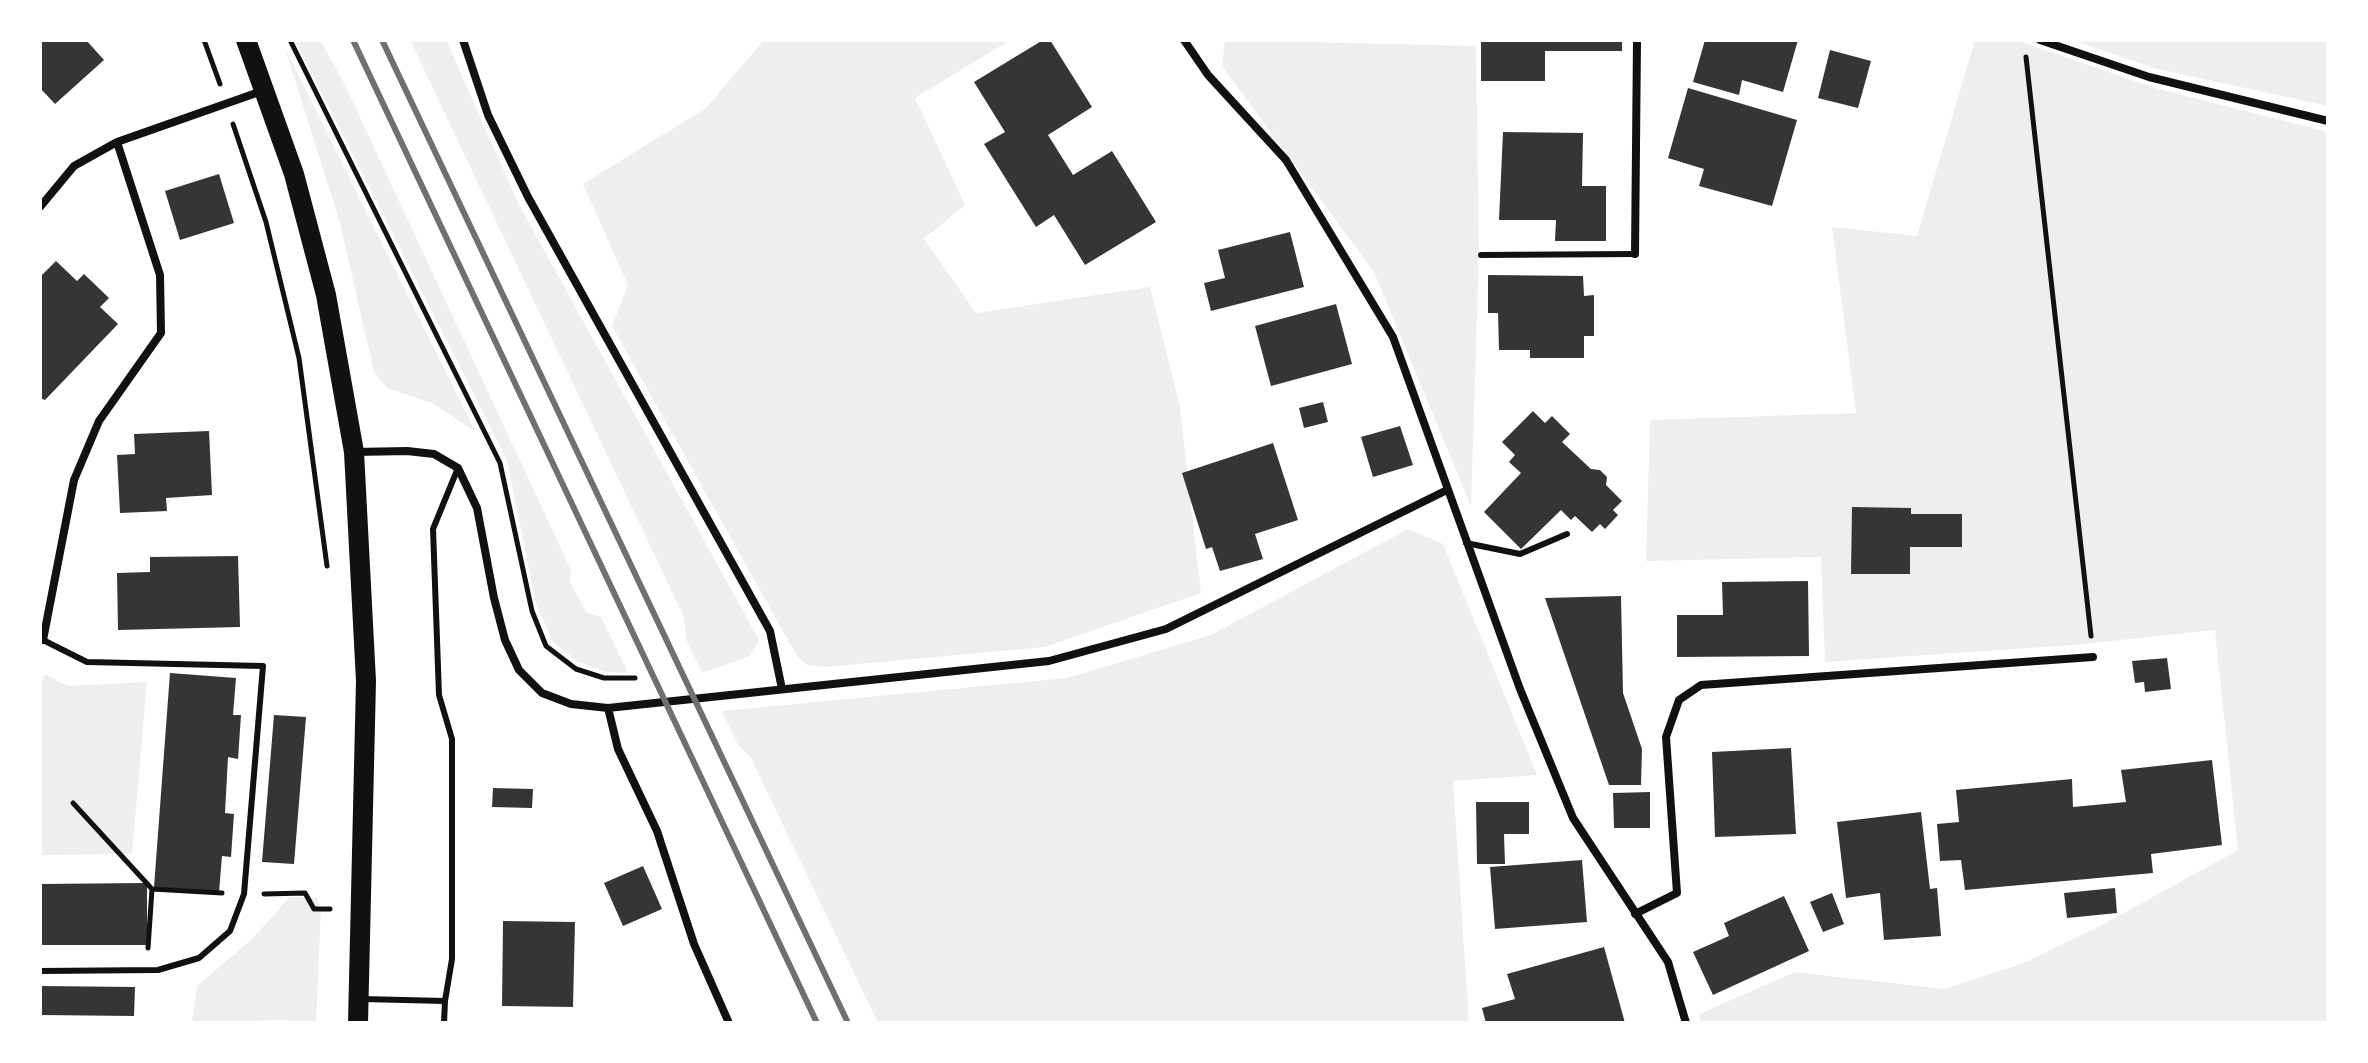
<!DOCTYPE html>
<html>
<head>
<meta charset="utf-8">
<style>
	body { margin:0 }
	#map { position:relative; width:2368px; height:1063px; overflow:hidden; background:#fff; font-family:"Roboto Serif",serif }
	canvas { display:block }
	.frame { position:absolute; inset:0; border:42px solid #fff; pointer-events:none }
</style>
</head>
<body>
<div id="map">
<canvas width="2368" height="1063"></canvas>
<div class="frame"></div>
</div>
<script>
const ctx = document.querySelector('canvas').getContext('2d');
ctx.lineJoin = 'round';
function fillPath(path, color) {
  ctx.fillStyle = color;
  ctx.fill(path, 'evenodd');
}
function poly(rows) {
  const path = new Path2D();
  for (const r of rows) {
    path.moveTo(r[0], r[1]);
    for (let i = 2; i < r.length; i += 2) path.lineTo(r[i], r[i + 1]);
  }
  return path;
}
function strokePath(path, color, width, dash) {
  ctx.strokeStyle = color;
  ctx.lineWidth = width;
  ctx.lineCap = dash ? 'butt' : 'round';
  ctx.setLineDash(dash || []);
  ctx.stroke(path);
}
fillPath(poly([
	[295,40,320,40,344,83,571,570,570,582,586,612,601,617,628,673,606,672,578,662,553,642,536,604,507,460],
	[410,40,446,40,518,203,759,640,750,656,702,673,686,639,684,617],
	[764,40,1010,40,915,98,965,205,924,239,976,313,1150,287,1180,407,1201,593,1045,647,826,667,807,665,797,656,612,326,628,285,583,184,706,108],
	[1225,40,1476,46,1479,253,1471,506,1374,272,1222,66],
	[1975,40,2016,40,2155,88,2328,132,2328,1023,1701,1023,1699,1014,1795,972,1944,989,2024,963,2100,926,2238,850,2215,630,2073,645,1825,662,1821,557,1646,561,1650,420,1856,413,1832,227,1917,236],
	[2072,40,2328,40,2328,106,2157,69],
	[285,48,475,431,434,404,387,388,374,372,340,223],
	[1408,529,1443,544,1537,775,1453,781,1469,1023,878,1023,751,758,738,745,722,711,1067,678,1211,635],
	[44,674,68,686,147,682,132,854,40,855,40,689],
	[290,897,316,897,321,907,316,1023,289,1023,288,1020,192,1022,197,986,251,940]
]), '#eee');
fillPath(poly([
	[40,40,86,40,104,60,55,104,40,88],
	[1043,40,1050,40,1092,107,1048,135,1073,175,1112,151,1156,222,1085,265,1054,215,1036,227,984,144,1005,132,974,82],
	[1481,40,1622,40,1622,51,1545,51,1545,81,1481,81],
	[1705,40,1798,40,1783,92,1742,80,1739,95,1693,82],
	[1830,50,1871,61,1858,108,1818,98],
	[1688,88,1797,120,1772,206,1699,186,1704,169,1668,158],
	[1503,132,1583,133,1582,186,1606,186,1606,241,1555,241,1556,220,1499,220],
	[219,174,234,223,180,240,165,191],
	[1290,232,1304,287,1211,311,1204,283,1225,278,1218,250],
	[56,261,77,281,84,274,109,298,100,307,118,324,45,400,40,398,40,277],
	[1488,275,1583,276,1584,296,1594,295,1594,336,1584,336,1584,358,1530,358,1530,350,1499,350,1498,313,1488,313],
	[1336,304,1352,364,1271,386,1255,326],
	[1323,402,1328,422,1304,428,1299,408],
	[1533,411,1545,423,1552,416,1570,434,1562,442,1591,469,1600,470,1607,477,1606,485,1622,501,1613,510,1618,515,1605,529,1600,524,1592,532,1575,516,1571,520,1561,510,1521,549,1484,512,1521,473,1509,462,1515,455,1502,442],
	[1400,426,1413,465,1373,477,1361,437],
	[209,431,212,495,166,498,167,511,120,513,117,455,135,454,134,434],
	[1273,443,1298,520,1255,534,1263,559,1220,571,1212,547,1206,549,1182,473],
	[1852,507,1911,508,1911,514,1962,514,1962,547,1910,547,1910,574,1851,574],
	[238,556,240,627,118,630,117,573,150,572,150,557],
	[1808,581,1809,656,1677,657,1677,615,1723,615,1722,582],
	[1621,596,1623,693,1642,749,1641,785,1609,785,1545,598],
	[2167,658,2171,689,2145,692,2144,682,2135,683,2132,661],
	[170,673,236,678,233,715,241,715,238,759,228,757,225,813,234,814,231,857,222,856,219,892,154,887],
	[274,715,306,717,294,864,262,862],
	[1791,748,1796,834,1715,837,1712,752],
	[2212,760,2222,845,2151,854,2153,873,1965,890,1961,860,1940,861,1937,824,1959,822,1956,790,2072,779,2073,807,2126,802,2121,770],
	[493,788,533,789,532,808,492,807],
	[1650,792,1650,828,1614,828,1613,793],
	[1476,802,1529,802,1529,834,1504,834,1505,864,1477,864],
	[1921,812,1930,889,1937,888,1941,936,1884,940,1880,893,1846,898,1837,822],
	[1582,860,1587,922,1495,929,1490,867],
	[643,866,662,909,623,926,604,883],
	[147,883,147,945,40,945,40,884],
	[2115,888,2117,913,2067,918,2064,893],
	[1832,893,1844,924,1823,932,1810,902],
	[1784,896,1809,951,1713,995,1693,952,1729,936,1724,923],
	[503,921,575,922,573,1007,502,1006],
	[1604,947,1625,1023,1486,1023,1482,1008,1515,999,1507,974],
	[40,986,135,987,134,1016,40,1015]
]), '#353535');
strokePath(poly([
	[204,40,220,84],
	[290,40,500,463,532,611,546,646,576,669,604,678,635,678],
	[2026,57,2091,636],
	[233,124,266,222,299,358,327,566],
	[73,803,152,889,222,893],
	[264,894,305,893,314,909,330,909],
	[148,948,152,889]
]), '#111', 5);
strokePath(poly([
	[1481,255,1635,254],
	[1466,543,1520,554,1567,534],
	[40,971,158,970,199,958,230,931,244,894,263,666,87,662,43,640],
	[362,999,445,1001,444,1023],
	[445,1001,452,959,452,739,439,695,433,529,458,468]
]), '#111', 6);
strokePath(poly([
	[463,40,488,115,528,197,770,631,782,689],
	[1184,40,1208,75,1286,160,1393,337,1520,689,1573,818,1668,962,1686,1023],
	[2040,40,2149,77,2328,121],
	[40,207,74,166,117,142,262,91],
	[1635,254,1637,40],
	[354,452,407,451,434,454,458,468,477,508,494,598,505,640,519,670,542,693,571,704,608,708,1049,661,1166,629,1447,490],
	[43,640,74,480,99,421,161,333,160,275,117,142],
	[608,708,618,749,657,831,694,944,729,1023],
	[1635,914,1677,893,1666,737,1679,700,1701,685,2093,657]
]), '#111', 8);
strokePath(poly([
	[246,40,294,174,326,295,354,452,366,681,358,1023]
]), '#111', 20);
strokePath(poly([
	[353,40,817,1023],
	[382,40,848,1023]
]), '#707070', 6);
</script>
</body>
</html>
